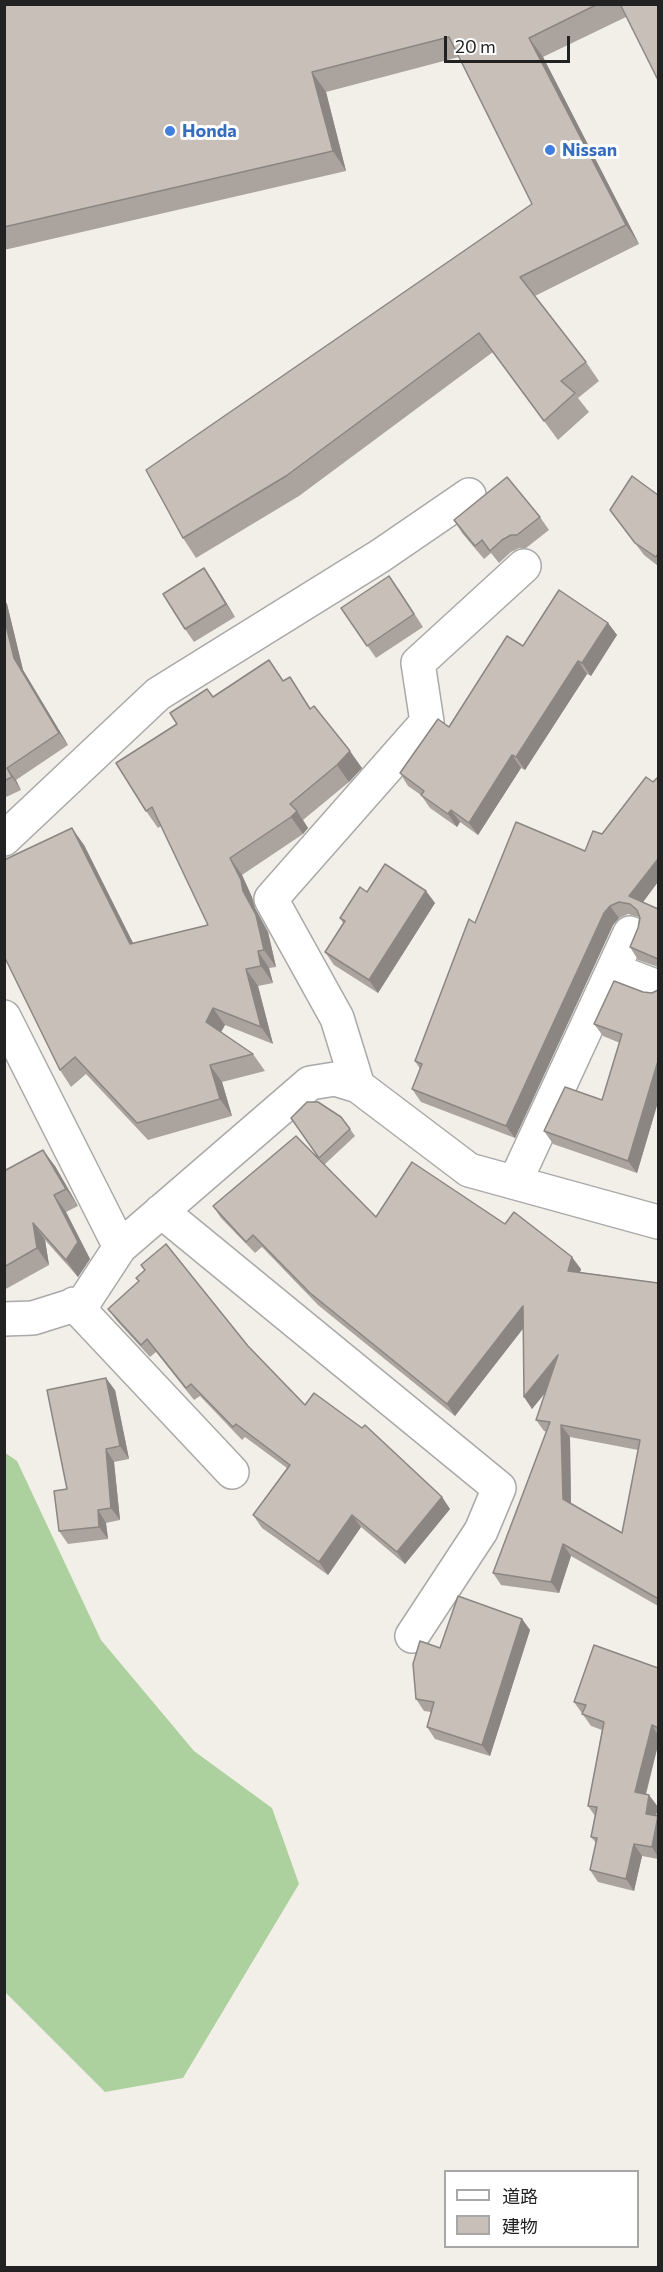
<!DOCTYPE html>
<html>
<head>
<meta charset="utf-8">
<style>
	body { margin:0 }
	#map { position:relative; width:663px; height:2272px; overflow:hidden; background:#f2efe9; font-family:Commissioner,"Noto Sans JP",sans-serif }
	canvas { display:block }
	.frame { position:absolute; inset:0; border:6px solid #222; pointer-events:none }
	.legend { position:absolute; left:444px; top:2170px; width:195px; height:78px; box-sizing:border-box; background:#fff; border:2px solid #a7a7a7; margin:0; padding:8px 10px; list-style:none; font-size:18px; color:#222 }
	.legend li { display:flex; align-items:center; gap:12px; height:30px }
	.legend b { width:30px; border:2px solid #a7a7a7 }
	.scale { position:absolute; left:444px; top:36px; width:126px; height:27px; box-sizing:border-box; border:3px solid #222; border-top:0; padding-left:8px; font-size:18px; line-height:21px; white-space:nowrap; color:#222; -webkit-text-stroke:4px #fff; paint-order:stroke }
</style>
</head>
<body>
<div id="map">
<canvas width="663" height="2272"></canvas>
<div class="frame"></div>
<ul class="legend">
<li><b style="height:8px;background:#fff"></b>道路</li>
<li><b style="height:16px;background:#c7bfb8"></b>建物</li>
</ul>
<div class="scale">20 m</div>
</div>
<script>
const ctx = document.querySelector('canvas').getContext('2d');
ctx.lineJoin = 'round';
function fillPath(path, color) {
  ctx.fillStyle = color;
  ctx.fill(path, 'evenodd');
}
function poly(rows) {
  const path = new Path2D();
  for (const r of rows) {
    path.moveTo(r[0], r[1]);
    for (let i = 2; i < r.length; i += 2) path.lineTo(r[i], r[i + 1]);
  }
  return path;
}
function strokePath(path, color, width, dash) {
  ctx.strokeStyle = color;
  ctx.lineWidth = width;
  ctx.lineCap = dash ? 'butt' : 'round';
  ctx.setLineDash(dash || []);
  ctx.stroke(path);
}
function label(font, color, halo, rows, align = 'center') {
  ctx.font = font + ' Commissioner,sans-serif';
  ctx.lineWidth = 6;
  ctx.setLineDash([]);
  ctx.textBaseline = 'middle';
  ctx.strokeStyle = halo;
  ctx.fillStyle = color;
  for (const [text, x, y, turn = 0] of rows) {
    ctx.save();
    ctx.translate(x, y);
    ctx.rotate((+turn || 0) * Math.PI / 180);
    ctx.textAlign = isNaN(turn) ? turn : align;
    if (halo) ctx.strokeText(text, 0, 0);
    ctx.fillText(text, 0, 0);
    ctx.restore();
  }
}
fillPath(poly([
	[4,1452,17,1461,101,1640,194,1751,272,1808,299,1884,183,2078,105,2092,5,1992]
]), '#add19e');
const street = poly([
	[4,839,158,694,380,556,469,495],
	[613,970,658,987],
	[4,1017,120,1247],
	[358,1086,337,1018,271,899,427,722,418,663,524,566],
	[515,1182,630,933],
	[161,1211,499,1488,481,1531,412,1636],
	[74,1304,232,1472],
	[4,1319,33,1318,84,1302,120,1247,310,1083,335,1079,358,1086,469,1170,658,1222]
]);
strokePath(street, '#a9a9a9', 36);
strokePath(street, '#fff', 33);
fillPath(poly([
	[4,4,658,4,626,17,543,57,639,244,535,296,586,362,599,381,578,398,589,412,558,440,493,352,299,496,196,558,183,538,532,204,459,57,326,92,346,171,4,250],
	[658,495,658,566,644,555,619,522],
	[540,517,549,530,526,548,519,548,511,552,499,563,491,553,484,559,462,533,454,520],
	[213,581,235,617,194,642,185,629],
	[398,588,423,627,376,658,341,608],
	[4,600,7,604,23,670,68,745,16,780,21,790,4,798],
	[608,623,617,635,591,676,587,674,525,770,521,768,478,835,460,822,457,827,430,808,421,795,408,786,400,773,449,727,523,646],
	[284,681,301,694,311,709,362,768,349,782,303,820,308,828,303,834,242,875,252,897,255,908,268,932,276,967,269,968,273,983,258,986,273,1044,225,1025,221,1032,253,1054,265,1071,222,1082,232,1116,148,1140,86,1074,71,1087,60,1070,84,845,133,943,208,925,161,826,158,828,146,811,177,724,213,697],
	[516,822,643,902,658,909,658,967,638,960,630,947,638,928,639,917,628,914,619,918,613,925,515,1138,421,1102,412,1089,420,1069,415,1061,475,923],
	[426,891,435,903,378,993,334,965,325,952,343,923,340,918,367,892],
	[658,990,658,1102,637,1173,553,1144,544,1131,602,1100,620,1043,603,1036,594,1024,643,992,652,993],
	[291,1118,350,1129,355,1136,324,1165,376,1217,505,1224,581,1269,580,1272,658,1283,658,1606,571,1556,559,1593,501,1585,493,1573,547,1432,544,1431,536,1420,545,1393,532,1409,523,1329,455,1416,318,1305,262,1247,255,1253,221,1218,213,1206,321,1161],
	[570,1437,638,1450,622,1533,571,1504],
	[55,1166,78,1206,66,1212,90,1259,78,1277,45,1240,49,1265,4,1290,4,1171],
	[108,1309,248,1346,305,1405,442,1497,450,1509,405,1564,361,1527,328,1575,262,1528,253,1515,287,1468,245,1437,242,1440,200,1396,194,1400,156,1352,150,1357,117,1321],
	[115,1390,129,1459,114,1462,120,1520,106,1523,108,1539,68,1544,59,1531],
	[522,1619,530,1630,490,1756,435,1739,427,1727,431,1712,424,1711,416,1699,440,1648],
	[658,1668,658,1745,646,1795,649,1795,658,1807,656,1815,658,1816,658,1859,642,1856,634,1891,598,1882,590,1870,596,1843,591,1837,595,1816,588,1806,602,1730,591,1726,574,1702]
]), '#aba49e');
fillPath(poly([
	[529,38,543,57,639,244,626,225],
	[312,72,326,92,346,171,333,151],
	[204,568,213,581,235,617,226,604],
	[4,600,7,604,23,670,68,745,59,733,14,658,4,617],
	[608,623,617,635,591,676,582,663],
	[578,661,587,674,525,770,516,757],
	[350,751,362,768,349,782,337,765],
	[512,755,521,768,478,835,469,823],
	[7,768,16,780,21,790,12,777],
	[451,810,460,822,457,827,448,814],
	[297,811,308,828,303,834,291,817],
	[72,828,84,845,142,961,130,944],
	[230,858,242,875,252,897,255,908,268,932,276,967,264,950],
	[658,859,658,882,638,909,629,896],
	[426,891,435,903,378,993,369,980],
	[610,906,619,918,613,925,515,1138,506,1126,604,913],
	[258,951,269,968,273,983,261,966],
	[246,969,258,986,273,1044,261,1027],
	[213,1008,225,1025,217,1039,206,1022],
	[658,1061,658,1102,637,1173,628,1161],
	[210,1065,222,1082,232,1116,220,1099],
	[43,1150,55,1166,78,1206,66,1189],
	[54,1195,66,1212,90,1259,78,1277,66,1260],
	[33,1223,45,1240,49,1265,37,1248],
	[572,1257,581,1269,577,1283,568,1271],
	[523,1306,531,1318,455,1416,447,1404],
	[558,1355,566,1367,532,1409,524,1397],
	[106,1378,115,1390,129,1459,120,1446],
	[561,1425,570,1437,571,1511,563,1499],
	[106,1449,114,1462,120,1520,111,1508],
	[442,1497,450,1509,405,1564,397,1552],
	[98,1510,106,1523,108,1539,99,1527],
	[352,1515,361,1527,328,1575,319,1562],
	[563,1544,571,1556,559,1593,551,1582],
	[522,1619,530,1630,490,1756,482,1745],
	[652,1725,658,1735,658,1745,643,1804,635,1792],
	[649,1795,658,1807,654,1826,646,1814],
	[658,1816,658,1857,652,1847],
	[634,1844,642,1856,634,1891,626,1879]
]), '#8b8681');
const building = poly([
	[4,4,598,4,529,38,626,225,520,277,586,362,561,381,575,393,544,421,479,333,286,476,183,538,146,470,532,204,449,37,312,72,333,151,4,227,4,4],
	[620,4,658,4,658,80,620,4],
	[632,476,658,495,658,554,656,557,635,543,610,510,632,476],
	[507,477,540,517,517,535,511,535,502,540,490,551,482,540,475,546,454,520,507,477],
	[204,568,226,604,185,629,163,594,204,568],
	[389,576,414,614,367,646,341,608,389,576],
	[559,590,608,623,582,663,578,661,516,757,512,755,469,823,451,810,448,814,421,795,424,791,400,773,438,719,449,727,507,636,523,646,559,590],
	[4,617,14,658,59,733,7,768,12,777,4,781,4,617],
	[269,660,283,681,290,677,310,709,314,706,350,751,337,765,290,804,297,811,291,817,230,858,241,880,243,891,256,915,264,950,258,951,261,966,246,969,261,1027,213,1008,206,1022,253,1054,210,1065,220,1099,137,1123,75,1057,60,1070,4,956,4,860,72,828,130,944,208,925,152,807,146,811,116,763,177,724,170,713,207,689,213,697,269,660],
	[646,777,653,782,658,777,658,859,629,896,658,909,658,959,630,947,638,928,640,918,637,910,630,904,619,902,610,906,604,913,506,1126,412,1089,422,1064,415,1061,469,919,475,923,516,822,585,851,593,831,602,834,646,777],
	[385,864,426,891,369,980,325,952,345,921,340,918,360,887,367,892,385,864],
	[614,981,643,992,652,993,658,990,658,1061,628,1161,544,1131,565,1087,602,1100,622,1034,594,1024,614,981],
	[307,1102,318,1102,341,1117,350,1129,319,1158,291,1118,307,1102],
	[296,1136,376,1217,412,1162,505,1224,514,1212,572,1257,568,1271,658,1283,658,1598,655,1597,563,1544,551,1582,493,1573,550,1422,536,1420,558,1355,524,1397,523,1306,447,1404,310,1293,253,1235,246,1242,213,1206,296,1136],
	[561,1425,640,1440,622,1533,563,1499,561,1425],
	[43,1150,66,1189,54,1195,78,1242,66,1260,33,1223,37,1248,4,1267,4,1171,43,1150],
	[166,1244,248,1346,305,1405,314,1393,362,1428,365,1425,442,1497,397,1552,352,1515,319,1562,253,1515,290,1465,236,1424,233,1427,191,1384,186,1388,147,1339,141,1345,108,1309,139,1281,136,1278,145,1270,141,1265,166,1244],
	[106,1378,120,1446,106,1449,111,1508,98,1510,99,1527,59,1531,54,1491,67,1489,47,1390,106,1378],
	[458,1596,522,1619,482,1745,427,1727,434,1702,416,1699,413,1664,420,1641,440,1648,458,1596],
	[594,1645,658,1668,658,1728,652,1725,635,1792,649,1795,646,1814,658,1816,652,1847,634,1844,626,1879,590,1870,597,1838,591,1837,597,1807,588,1806,604,1722,582,1714,586,1705,574,1702,594,1645]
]);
fillPath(building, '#c7bfb8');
strokePath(building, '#8b8681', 1.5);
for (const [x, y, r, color] of [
	[170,131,6,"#3f7fe0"],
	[550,150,6,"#3f7fe0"]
]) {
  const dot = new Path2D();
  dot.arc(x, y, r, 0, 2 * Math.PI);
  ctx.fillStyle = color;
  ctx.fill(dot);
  strokePath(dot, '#fff', 2);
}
label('bold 18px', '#366cbe', '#fff', [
	["Honda",182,131],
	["Nissan",562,150]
], 'left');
</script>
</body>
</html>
